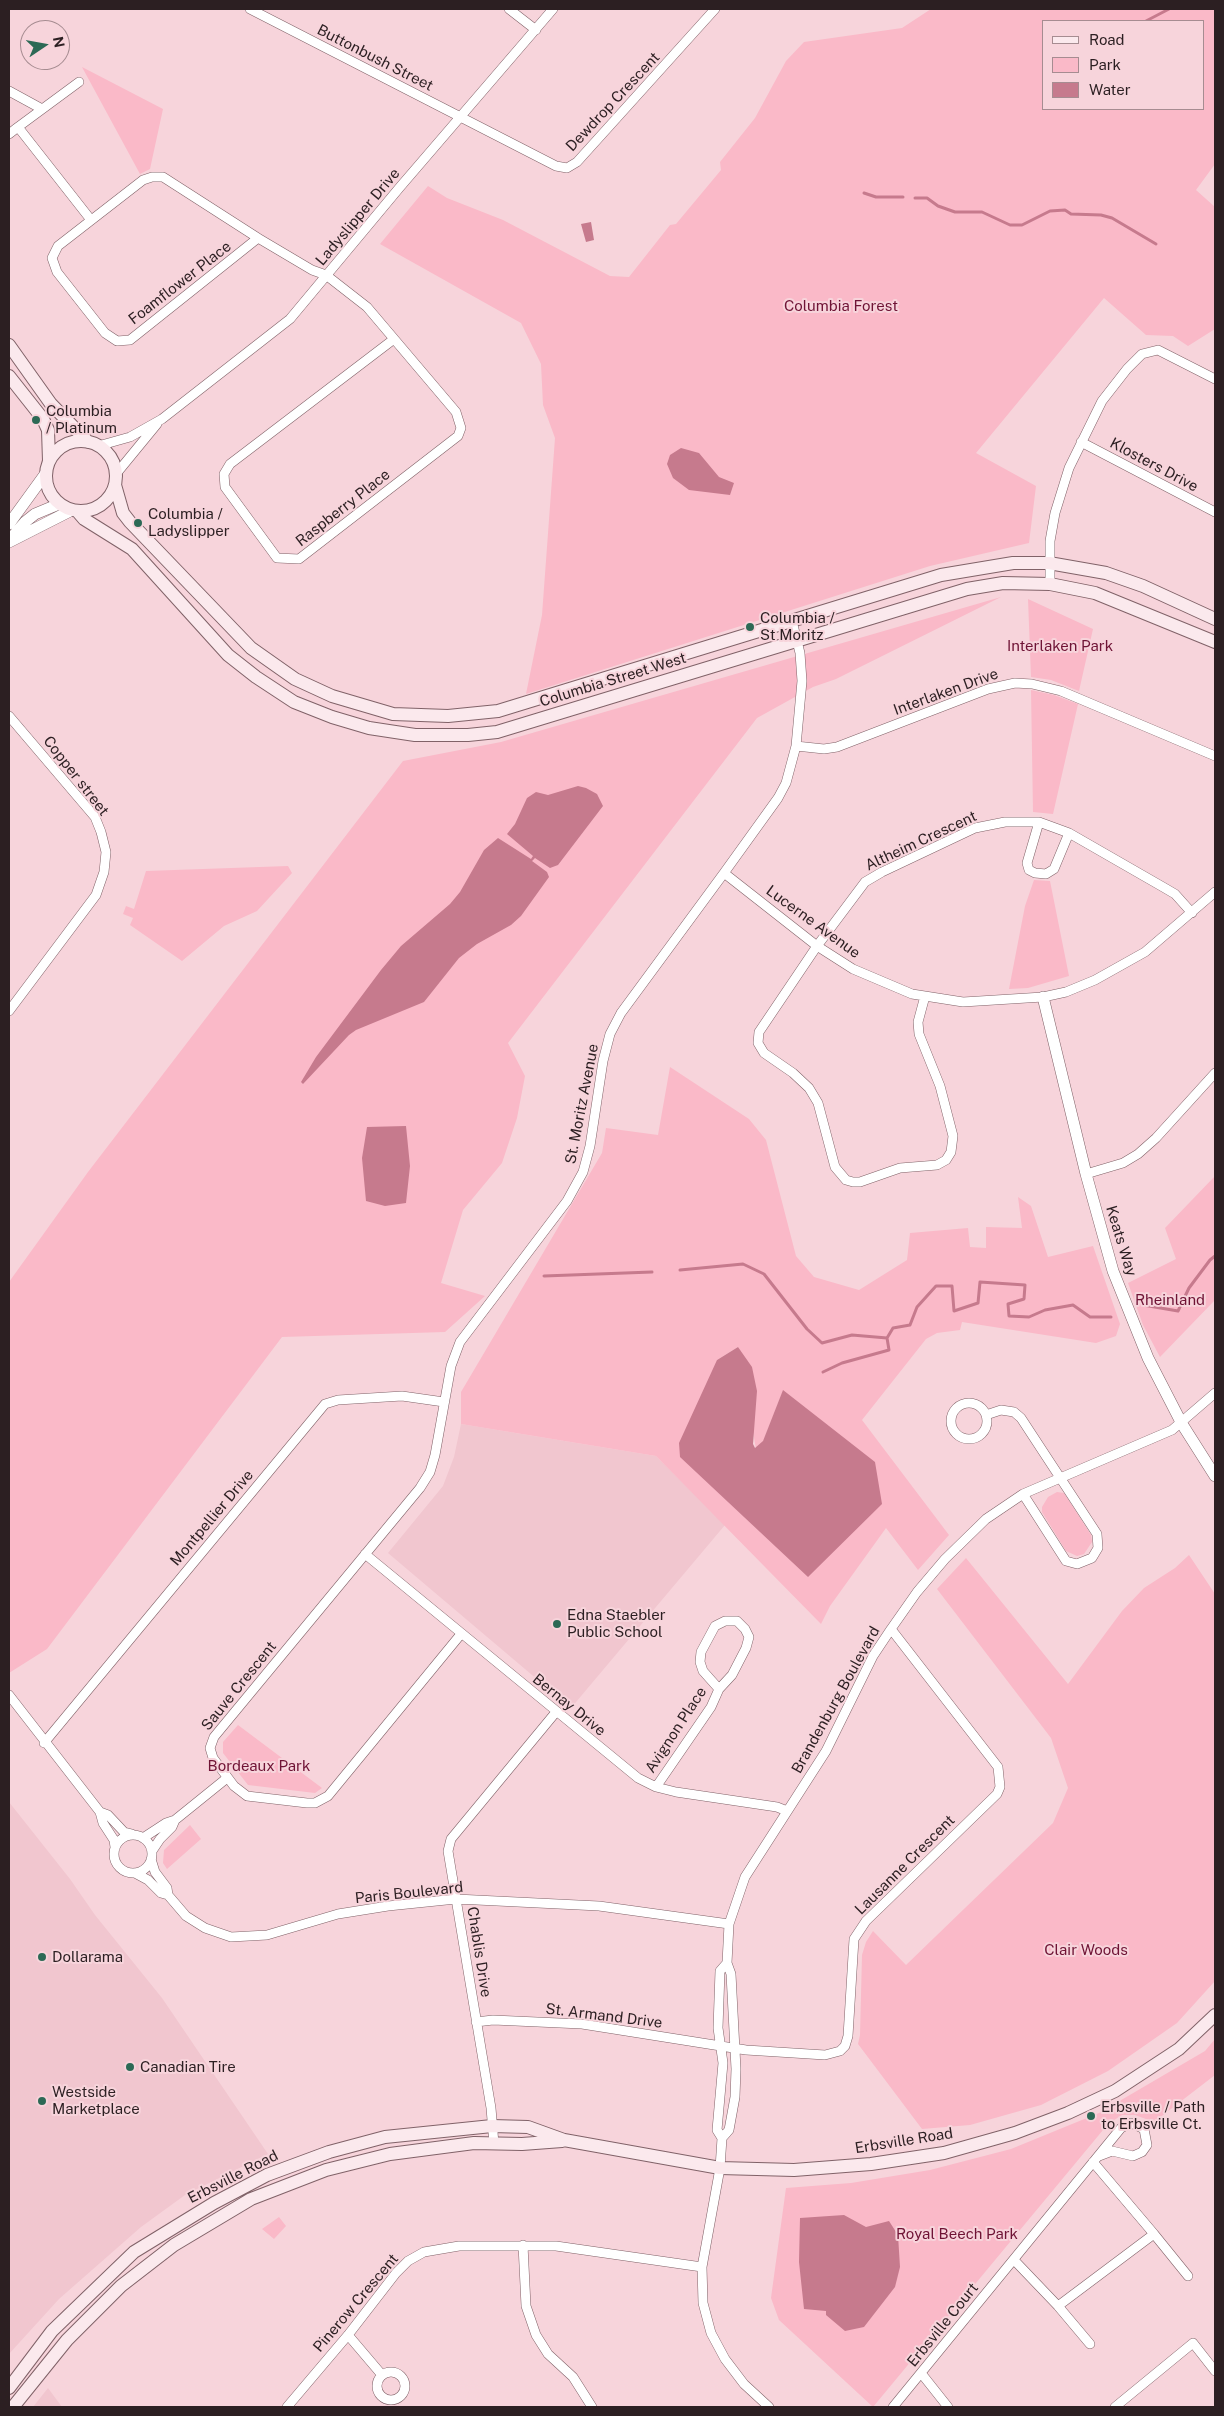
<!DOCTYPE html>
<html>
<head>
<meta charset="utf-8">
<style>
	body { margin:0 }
	#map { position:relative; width:1224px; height:2416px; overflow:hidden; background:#f7d4db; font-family:"Public Sans",sans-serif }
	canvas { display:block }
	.frame { position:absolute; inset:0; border:10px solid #2c1f22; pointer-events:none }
	.legend { position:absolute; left:1042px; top:20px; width:162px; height:90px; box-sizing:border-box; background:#f7d4db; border:1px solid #a68c91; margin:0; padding:6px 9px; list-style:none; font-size:15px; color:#2c1f22 }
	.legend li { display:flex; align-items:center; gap:10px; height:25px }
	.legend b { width:25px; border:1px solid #a68c91 }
	.north { position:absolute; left:20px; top:20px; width:50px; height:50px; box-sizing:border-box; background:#f7d4db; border:1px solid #a68c91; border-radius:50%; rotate:78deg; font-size:14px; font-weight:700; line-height:20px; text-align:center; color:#2c1f22 }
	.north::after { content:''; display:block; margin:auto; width:18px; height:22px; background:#2c6955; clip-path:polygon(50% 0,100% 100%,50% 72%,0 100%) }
</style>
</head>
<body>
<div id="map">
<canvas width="1224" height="2416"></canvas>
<div class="frame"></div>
<ul class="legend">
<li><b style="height:6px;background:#fbe9ed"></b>Road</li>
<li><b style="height:14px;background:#fab9c8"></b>Park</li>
<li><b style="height:14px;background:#c67a8d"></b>Water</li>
</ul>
<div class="north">N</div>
</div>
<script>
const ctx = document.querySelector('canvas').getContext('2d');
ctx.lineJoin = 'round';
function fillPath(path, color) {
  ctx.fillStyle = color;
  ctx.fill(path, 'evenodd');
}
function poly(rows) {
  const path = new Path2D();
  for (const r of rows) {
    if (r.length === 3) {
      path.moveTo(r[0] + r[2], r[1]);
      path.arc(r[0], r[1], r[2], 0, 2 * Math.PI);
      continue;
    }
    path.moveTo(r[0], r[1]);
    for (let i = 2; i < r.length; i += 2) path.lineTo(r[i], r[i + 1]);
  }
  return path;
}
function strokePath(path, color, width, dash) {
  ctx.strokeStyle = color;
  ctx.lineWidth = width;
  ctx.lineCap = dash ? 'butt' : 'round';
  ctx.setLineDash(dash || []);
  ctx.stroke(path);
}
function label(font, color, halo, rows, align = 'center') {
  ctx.font = font + ' "Public Sans",sans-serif';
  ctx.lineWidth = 4;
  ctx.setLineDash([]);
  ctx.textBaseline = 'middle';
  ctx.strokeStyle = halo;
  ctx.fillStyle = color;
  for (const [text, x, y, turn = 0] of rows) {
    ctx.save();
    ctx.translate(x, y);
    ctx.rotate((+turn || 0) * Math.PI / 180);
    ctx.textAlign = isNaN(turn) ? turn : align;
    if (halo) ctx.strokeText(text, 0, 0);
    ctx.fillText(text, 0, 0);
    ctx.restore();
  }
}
fillPath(poly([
	[461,1424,656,1456,725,1525,571,1708,388,1553,443,1486,454,1457],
	[9,1802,70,1879,95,1915,162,1998,268,2154,185,2195,141,2227,59,2299,9,2354],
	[48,2388,62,2407,33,2407]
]), '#f1c6cf');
fillPath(poly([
	[931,9,1215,9,1215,164,1196,190,1215,207,1215,329,1188,346,1173,336,1146,335,1104,298,976,453,1036,486,1029,543,930,566,526,694,542,615,555,438,543,405,541,364,521,323,380,244,428,186,447,198,503,220,610,276,629,277,670,225,676,224,721,170,720,162,755,118,786,61,804,42,902,28],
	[1043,21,1203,21,1203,109,1043,109],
	[82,67,163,109,150,169,140,174],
	[1001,597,836,679,813,687,757,718,508,1043,525,1076,517,1118,502,1163,463,1210,441,1283,485,1296,445,1332,282,1337,47,1649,9,1673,9,1282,88,1172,403,761,501,742],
	[1028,599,1093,629,1079,691,1051,680,1031,677],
	[1031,690,1054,695,1078,704,1053,814,1033,812],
	[288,866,292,873,257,911,224,926,182,961,130,925,133,918,123,914,126,906,134,909,146,871],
	[1034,880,1050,881,1069,976,1028,988,1009,989,1025,906],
	[670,1067,749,1119,766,1140,796,1256,814,1277,859,1290,907,1260,910,1233,968,1228,970,1247,986,1248,986,1227,1022,1228,1018,1197,1031,1206,1048,1257,1093,1246,1120,1324,1116,1336,1096,1343,962,1322,960,1330,937,1333,926,1339,862,1420,949,1535,918,1570,886,1528,830,1606,821,1624,656,1456,461,1424,461,1392,602,1153,606,1128,658,1135],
	[738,1347,756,1449,763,1442,783,1391,808,1577,717,1360],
	[1215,1176,1215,1300,1160,1357,1143,1325,1128,1283,1176,1259,1165,1228],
	[1057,1492,1064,1493,1068,1499,1091,1535,1092,1542,1084,1554,1077,1556,1066,1551,1042,1512,1042,1507,1048,1497],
	[1189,1555,1215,1594,1215,1981,1177,2023,1108,2071,1041,2105,970,2125,922,2129,858,2044,860,2035,862,1955,866,1942,873,1931,906,1965,1053,1823,1068,1788,1051,1738,937,1589,966,1558,1068,1684,1122,1611,1144,1588,1175,1568],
	[238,1725,322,1788,315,1793,248,1785,223,1753,223,1742],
	[190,1825,201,1839,167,1869,163,1863,164,1850],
	[1215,2039,1215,2075,1154,2122,1135,2115,1122,2115,1108,2124,873,2407,779,2320,771,2298,786,2188,851,2183,930,2170,1011,2149,1099,2113,1205,2051],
	[279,2217,286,2226,274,2239,262,2229]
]), '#fab9c8');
fillPath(poly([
	[591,222,594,240,586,242,581,224],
	[681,448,699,453,719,477,734,483,730,495,689,490,673,478,667,464,670,455],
	[578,786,586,788,597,794,603,806,558,865,550,868,535,858,532,861,547,872,549,877,521,916,511,925,477,944,459,958,424,1002,356,1030,349,1035,303,1084,301,1082,316,1057,381,970,401,946,450,904,460,892,484,850,498,838,531,859,533,856,507,834,515,824,527,798,536,792,548,795],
	[406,1126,410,1166,406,1203,385,1206,366,1201,362,1158,367,1127],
	[738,1347,752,1367,757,1391,753,1444,755,1448,763,1441,783,1390,875,1462,882,1504,808,1577,680,1457,679,1443,717,1360],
	[844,2215,866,2227,889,2221,898,2235,900,2267,895,2287,864,2327,845,2331,826,2315,826,2311,804,2309,799,2262,800,2218]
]), '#c67a8d');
strokePath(poly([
	[1146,21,1169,9],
	[864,193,876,197,903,197],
	[915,198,927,198,938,206,955,212,982,212,1010,225,1022,225,1050,211,1065,210,1071,214,1101,215,1112,218,1156,244],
	[680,1270,743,1264,764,1274,807,1329,822,1343,852,1335,887,1338],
	[544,1276,652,1272],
	[1143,1305,1178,1311,1189,1288,1210,1260,1215,1256],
	[823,1372,842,1363,889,1350,887,1338,893,1328,910,1325,917,1307,936,1286,952,1286,954,1311,978,1303,980,1282,1025,1285,1024,1299,1008,1304,1009,1316,1029,1317,1045,1310,1073,1305,1090,1317,1111,1317]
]), '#c67a8d', 3);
const minor = poly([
	[250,9,556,166,567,168,577,162,715,9],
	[509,9,536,30],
	[79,82,18,127,91,220],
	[9,91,42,109],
	[9,134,18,127],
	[258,238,130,340,117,341,105,333,57,272,52,258,58,246,143,180,152,177,163,177,258,238,312,270,326,275,367,307,456,412,461,428,458,436,299,559,277,558,225,487,224,474,230,464,394,339],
	[1081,442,1215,512],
	[98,446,130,437,162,419,290,319,400,187,553,9],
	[116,474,157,424],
	[1050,584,1050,541,1055,513,1069,468,1102,401,1127,369,1142,354,1158,350,1215,379],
	[9,716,95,817,101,832,106,852,104,872,96,895,9,1011],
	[796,746,824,749,837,747,988,689,1015,683,1032,684,1061,691,1215,756],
	[1039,822,1027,863,1029,870,1035,873,1046,874,1054,869,1069,833],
	[724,873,817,946,853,969,912,994,963,1002,1043,997,1066,992,1095,980,1145,952,1215,892],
	[925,996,918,1022,919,1034,940,1086,953,1136,951,1152,946,1160,937,1165,900,1168,860,1182,853,1182,846,1180,835,1167,818,1103,809,1088,793,1073,764,1053,758,1043,759,1032,817,946,865,882,882,872,975,828,1005,822,1039,822,1069,833,1163,887,1175,894,1192,913],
	[1086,1174,1123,1163,1138,1154,1156,1138,1215,1073],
	[969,1421,18],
	[986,1415,1001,1410,1014,1412,1021,1418,1097,1534,1098,1548,1092,1558,1077,1564,1066,1561,1023,1494],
	[365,1554,638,1778,656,1787,676,1792,777,1807,787,1811],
	[461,1634,328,1796,315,1803,307,1803,247,1796,234,1786,213,1758,210,1748,214,1737,420,1488,430,1472,435,1455,451,1366,460,1342,567,1201,583,1172,590,1146,603,1061,610,1034,621,1013,724,873,778,798,786,783,796,746,802,681,800,653,792,621],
	[9,1695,100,1812,103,1823,114,1840,115,1847],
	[44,1743,325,1404,338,1400,402,1396,444,1402],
	[656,1787,711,1707,719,1689,732,1675,746,1648,749,1637,745,1629,737,1621,725,1621,715,1626,701,1652,700,1662,703,1671,719,1689],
	[100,1812,108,1815,124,1832,132,1834],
	[133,1854,19],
	[143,1838,166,1823,175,1820,227,1778],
	[152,1851,160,1839,172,1827,175,1820],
	[151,1859,155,1872,167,1888,168,1895,186,1916,205,1928,231,1937,267,1935,338,1914,388,1906,456,1899,599,1906,729,1924],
	[135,1873,148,1880,161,1893,168,1895],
	[476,2022,493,2020,582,2024,746,2050,825,2055,840,2051,845,2046,848,2036,854,1939,866,1921,997,1794,1000,1787,998,1767,891,1629],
	[722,2138,717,2130,723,2063,718,2028,720,1971,727,1963],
	[494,2144,491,2108,448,1851,451,1839,556,1712],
	[1154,2234,1188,2276],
	[523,2245,526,2306,536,2335,548,2354,573,2377,592,2407],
	[1014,2260,1058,2306,1154,2234,1093,2162],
	[1058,2306,1090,2344],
	[348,2335,382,2375],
	[391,2386,14],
	[921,2373,948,2407],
	[287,2407,348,2335,396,2273,408,2261,424,2252,459,2246,556,2246,702,2267],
	[769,2407,744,2384,725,2359,711,2333,703,2303,702,2267,720,2168,722,2138,729,2130,735,2097,736,2069,731,1974,727,1963,729,1924,745,1877,826,1751,873,1656,891,1629,917,1592,945,1559,986,1519,1023,1494,1172,1430,1215,1393],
	[893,2407,1121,2128,1131,2123,1144,2129,1147,2145,1142,2152,1133,2156,1112,2151,1099,2156],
	[1115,2407,1193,2343,1215,2371]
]);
const tertiary = poly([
	[9,524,46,473],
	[12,537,25,522,35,514,59,504],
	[9,542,72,510],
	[1043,997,1086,1174,1113,1271,1148,1358,1182,1424,1215,1476]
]);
const secondary = poly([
	[9,345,51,404,88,442],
	[9,376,43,419,48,430,49,461],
	[81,476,35],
	[115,485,123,513,130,522,251,648,295,679,332,696,393,714,448,716,498,711,941,575,1013,563,1049,563,1106,573,1143,586,1215,619],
	[78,512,84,519,132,549,228,655,256,677,294,702,332,717,369,728,415,735,468,735,497,732,967,589,1003,583,1050,584,1095,593,1215,642],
	[9,2388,52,2331,134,2252,214,2203,267,2175,329,2152,385,2137,492,2126,528,2127,564,2140,720,2168,794,2170,871,2164,944,2153,1015,2133,1068,2113,1115,2091,1179,2049,1215,2015],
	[13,2407,67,2340,121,2286,174,2245,251,2199,326,2170,390,2154,474,2143,522,2144,562,2141]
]);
strokePath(minor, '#806268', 10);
strokePath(tertiary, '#806268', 12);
strokePath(secondary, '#806268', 14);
strokePath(minor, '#fff', 9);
strokePath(tertiary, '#fff', 11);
strokePath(secondary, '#fbe9ed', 12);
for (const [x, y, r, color] of [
	[36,420,5,"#2c6955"],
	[138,523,5,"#2c6955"],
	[750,627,5,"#2c6955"],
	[557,1624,5,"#2c6955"],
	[42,1957,5,"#2c6955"],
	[130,2067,5,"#2c6955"],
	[42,2101,5,"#2c6955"],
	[1091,2116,5,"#2c6955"]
]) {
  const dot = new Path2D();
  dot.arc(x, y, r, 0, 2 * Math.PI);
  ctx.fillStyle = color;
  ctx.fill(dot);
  strokePath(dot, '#f7d4db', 2);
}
label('15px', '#2c1f22', '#f7d4db', [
	["Buttonbush Street",375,58,27],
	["Dewdrop Crescent",613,102,-47],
	["Ladyslipper Drive",358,217,-50],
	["Foamflower Place",180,283,-38],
	["Klosters Drive",1154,465,28],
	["Raspberry Place",343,508,-38],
	["Columbia Street West",613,680,-17],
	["Interlaken Drive",946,692,-20],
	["Copper street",76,776,52],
	["Altheim Crescent",921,841,-25],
	["Lucerne Avenue",813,922,36],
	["St. Moritz Avenue",582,1104,-79],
	["Keats Way",1121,1241,73],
	["Montpellier Drive",212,1518,-50],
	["Sauve Crescent",239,1686,-51],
	["Brandenburg Boulevard",836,1700,-61],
	["Bernay Drive",569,1705,39],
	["Avignon Place",676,1730,-57],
	["Lausanne Crescent",905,1865,-45],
	["Paris Boulevard",409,1893,-6],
	["Chablis Drive",479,1952,81],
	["St. Armand Drive",604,2016,7],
	["Erbsville Road",904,2141,-9],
	["Erbsville Road",233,2177,-27],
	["Pinerow Crescent",356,2303,-50],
	["Erbsville Court",943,2325,-51]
]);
label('15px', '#6f1335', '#f7d4db', [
	["Columbia Forest",841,306],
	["Interlaken Park",1060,646],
	["Rheinland",1170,1300],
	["Bordeaux Park",259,1766],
	["Clair Woods",1086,1950],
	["Royal Beech Park",957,2234]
]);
label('15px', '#2c1f22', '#f7d4db', [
	["Columbia",46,411],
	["/ Platinum",46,428],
	["Columbia /",148,514],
	["Ladyslipper",148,531],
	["Columbia /",760,618],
	["St Moritz",760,635],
	["Edna Staebler",567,1615],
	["Public School",567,1632],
	["Dollarama",52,1957],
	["Canadian Tire",140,2067],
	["Westside",52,2092],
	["Marketplace",52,2109],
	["Erbsville / Path",1101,2107],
	["to Erbsville Ct.",1101,2124]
], 'left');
</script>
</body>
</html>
